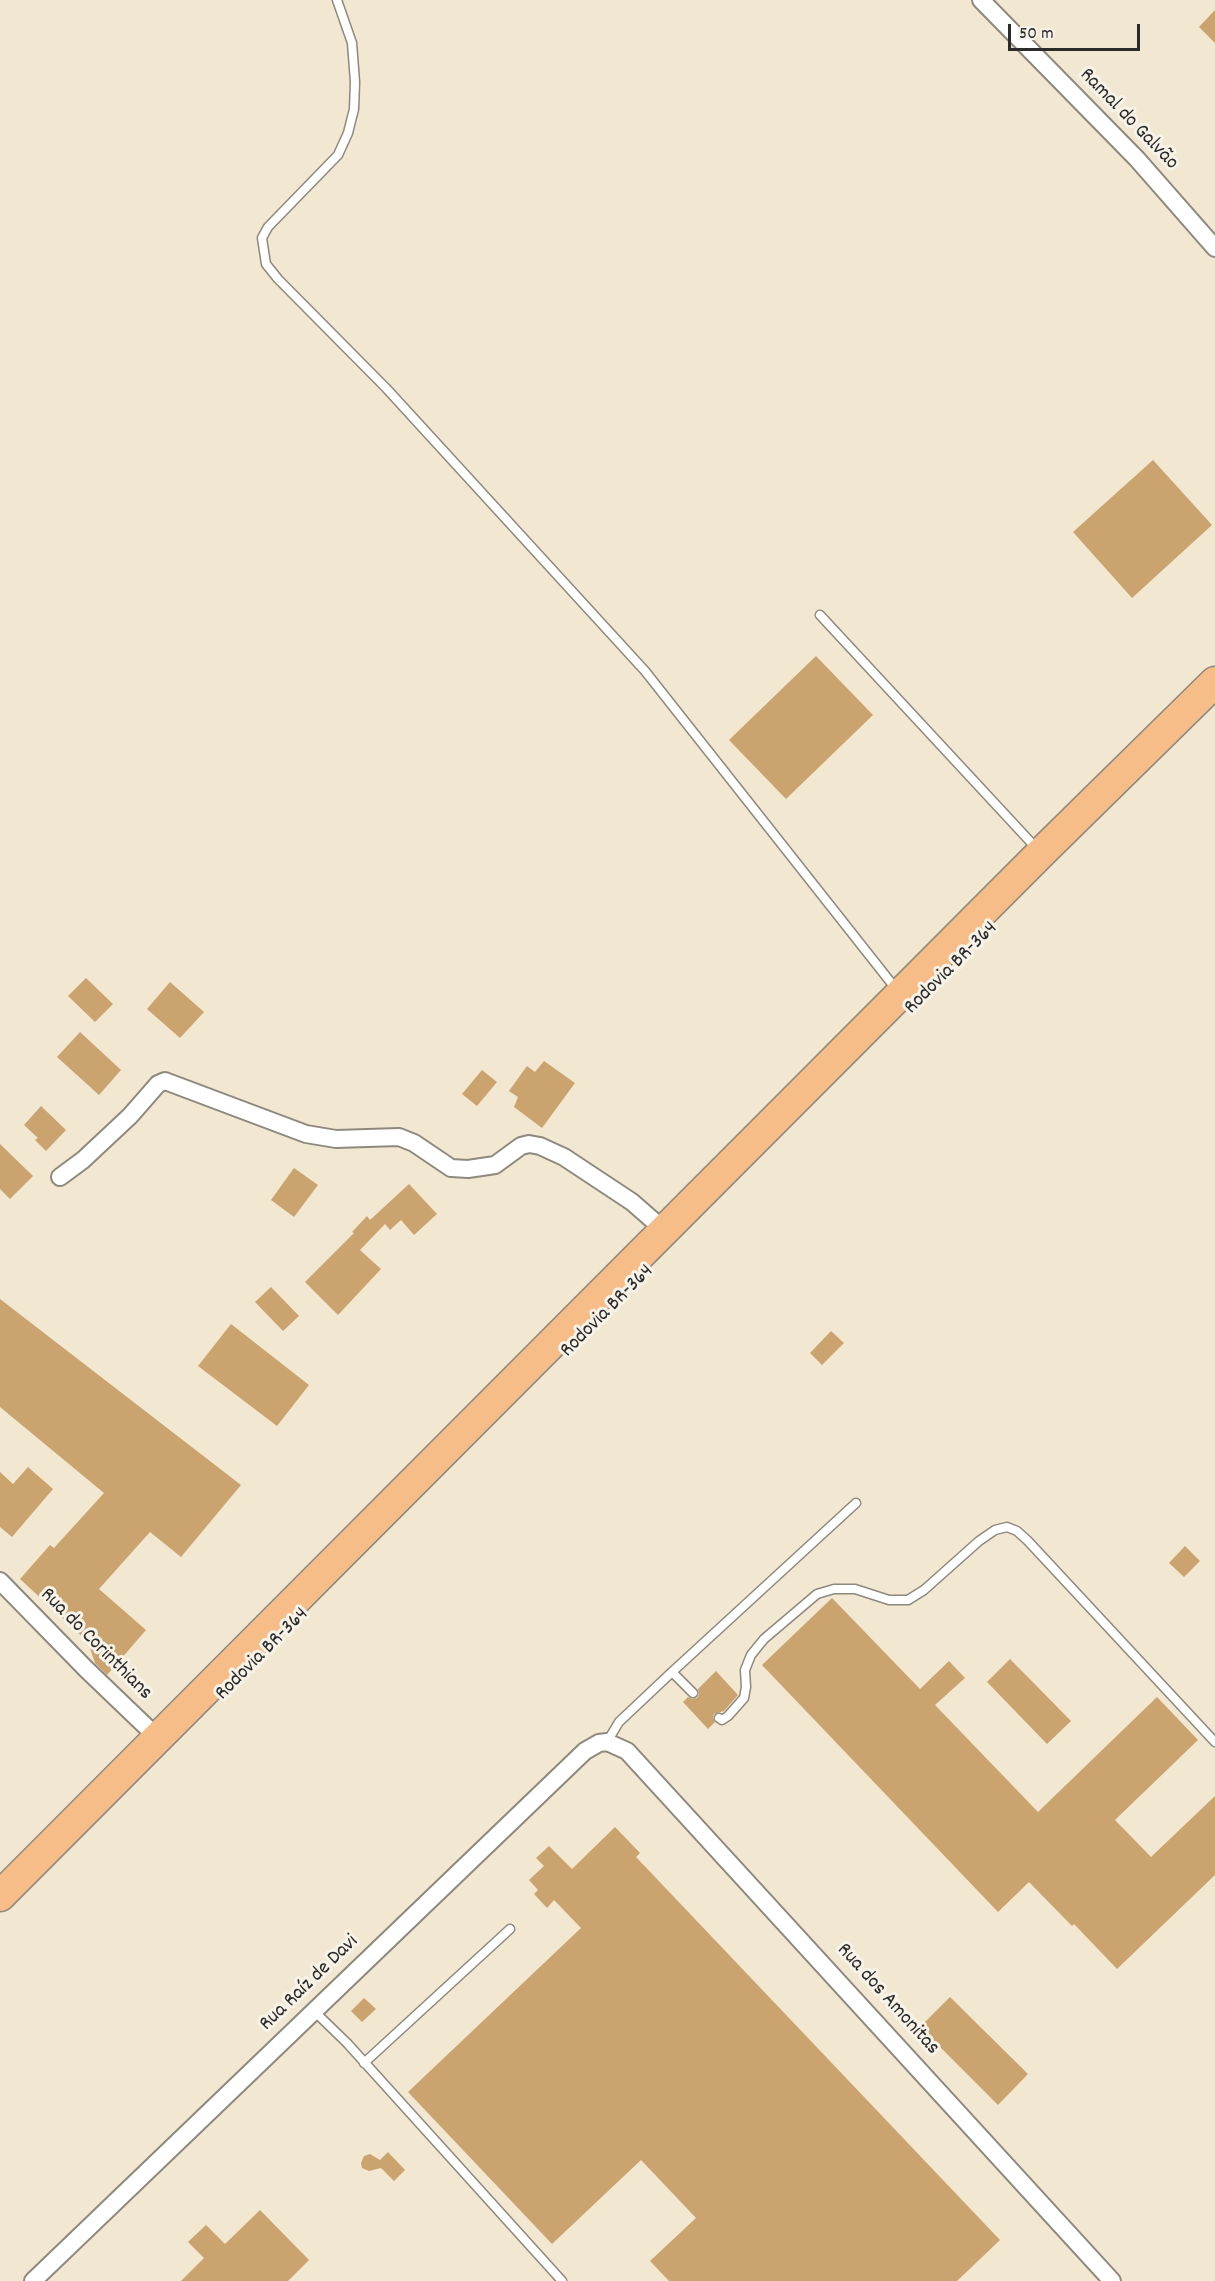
<!DOCTYPE html>
<html>
<head>
<meta charset="utf-8">
<style>
	body { margin:0 }
	#map { position:relative; width:1215px; height:2281px; overflow:hidden; background:#f2e7d0; font-family:Dekko,sans-serif }
	canvas { display:block }
	.scale { position:absolute; left:1008px; top:24px; width:132px; height:27px; box-sizing:border-box; border:3px solid #2b2b2b; border-top:0; padding-left:8px; font-size:18px; line-height:21px; white-space:nowrap; color:#2b2b2b; -webkit-text-stroke:4px #f7f3e8; paint-order:stroke }
</style>
</head>
<body>
<div id="map">
<canvas width="1215" height="2281"></canvas>
<div class="scale">50 m</div>
</div>
<script>
const ctx = document.querySelector('canvas').getContext('2d');
ctx.lineJoin = 'round';
function fillPath(path, color) {
  ctx.fillStyle = color;
  ctx.fill(path, 'evenodd');
}
function poly(rows) {
  const path = new Path2D();
  for (const r of rows) {
    path.moveTo(r[0], r[1]);
    for (let i = 2; i < r.length; i += 2) path.lineTo(r[i], r[i + 1]);
  }
  return path;
}
function strokePath(path, color, width, dash) {
  ctx.strokeStyle = color;
  ctx.lineWidth = width;
  ctx.lineCap = dash ? 'butt' : 'round';
  ctx.setLineDash(dash || []);
  ctx.stroke(path);
}
function label(font, color, halo, rows, align = 'center') {
  ctx.font = font + ' Dekko,sans-serif';
  ctx.lineWidth = 6;
  ctx.setLineDash([]);
  ctx.textBaseline = 'middle';
  ctx.strokeStyle = halo;
  ctx.fillStyle = color;
  for (const [text, x, y, turn = 0] of rows) {
    ctx.save();
    ctx.translate(x, y);
    ctx.rotate((+turn || 0) * Math.PI / 180);
    ctx.textAlign = isNaN(turn) ? turn : align;
    if (halo) ctx.strokeText(text, 0, 0);
    ctx.fillText(text, 0, 0);
    ctx.restore();
  }
}
fillPath(poly([
	[1215,10,1215,43,1199,27],
	[1153,460,1212,525,1132,598,1073,532],
	[816,656,873,715,786,799,729,740],
	[86,978,113,1004,95,1022,68,996],
	[170,982,204,1012,180,1038,147,1009],
	[80,1032,121,1070,99,1095,57,1057],
	[544,1061,575,1083,542,1128,514,1107,518,1097,509,1091,527,1066,535,1072],
	[482,1070,497,1082,477,1106,462,1094],
	[41,1106,66,1130,46,1151,35,1140,38,1138,24,1125],
	[0,1144,33,1176,10,1199,0,1189],
	[294,1168,318,1185,294,1217,271,1200],
	[409,1184,437,1214,414,1235,401,1220,390,1230,385,1224,360,1250,381,1269,338,1315,305,1282,354,1233,352,1232,367,1216,370,1220],
	[271,1287,299,1316,283,1331,255,1302],
	[0,1299,241,1485,181,1557,150,1532,99,1589,146,1630,107,1675,95,1663,88,1642,20,1579,50,1545,54,1548,104,1493,0,1407],
	[231,1324,309,1385,277,1426,198,1366],
	[831,1331,844,1343,822,1365,810,1353],
	[28,1467,53,1489,12,1537,0,1527,0,1472,13,1484],
	[1185,1546,1200,1561,1184,1577,1169,1563],
	[832,1598,920,1689,949,1661,965,1678,935,1705,1038,1812,1157,1697,1198,1740,1115,1820,1151,1857,1215,1796,1215,1875,1117,1969,1074,1924,1072,1926,1029,1882,998,1912,762,1665],
	[1010,1659,1071,1721,1047,1744,987,1682],
	[716,1671,738,1695,724,1711,714,1714,713,1718,715,1722,708,1729,683,1702,688,1697,692,1699,697,1698,699,1694,698,1689],
	[615,1827,640,1853,636,1857,1000,2240,957,2281,669,2281,650,2261,696,2218,641,2160,552,2244,408,2092,581,1928,554,1900,547,1908,534,1894,538,1890,529,1880,544,1866,536,1858,549,1846,572,1869],
	[950,1997,1028,2074,998,2105,920,2027],
	[364,1998,376,2009,362,2022,351,2011],
	[388,2152,405,2170,394,2181,381,2168,369,2171,362,2168,361,2163,364,2156,370,2154,380,2160],
	[260,2210,309,2260,288,2281,181,2281,204,2258,188,2242,206,2225,225,2244]
]), '#cba36f');
const lane = poly([
	[337,0,352,43,355,82,354,109,348,133,338,155,268,227,262,238,266,264,278,279,386,388,645,671,896,989],
	[820,615,1038,850],
	[672,1672,856,1503],
	[719,1718,722,1720,728,1716,744,1698,746,1687,745,1670,751,1655,764,1639,817,1594,834,1589,855,1589,889,1600,908,1600,924,1590,979,1541,995,1530,1007,1527,1017,1531,1028,1541,1215,1742],
	[607,1742,619,1722,672,1672,693,1693],
	[314,2011,347,2043,562,2281],
	[364,2063,510,1929]
]);
const street = poly([
	[981,0,1137,159,1215,248],
	[60,1177,83,1160,130,1116,158,1084,165,1081,306,1134,336,1139,399,1137,414,1143,451,1168,468,1169,495,1165,521,1146,529,1144,540,1146,564,1157,632,1202,664,1230],
	[0,1581,86,1669,159,1739],
	[33,2281,585,1751,599,1743,607,1742,627,1751,1112,2281]
]);
const highway = poly([
	[0,1896,1041,853,1215,682]
]);
strokePath(lane, '#8e897e', 11);
strokePath(street, '#8e897e', 20);
strokePath(highway, '#8e897e', 33);
strokePath(lane, '#fff', 8);
strokePath(street, '#fff', 16);
strokePath(highway, '#f7bd88', 30);
label('21px', '#2b2b2b', '#f7f3e8', [
	["Ramal do Galvão",1128,120,46],
	["Rodovia BR-364",952,969,-45],
	["Rodovia BR-364",608,1312,-45],
	["Rua do Corinthians",95,1645,45],
	["Rodovia BR-364",263,1655,-45],
	["Rua Raíz de Davi",310,1984,-44],
	["Rua dos Amonitas",887,2000,48]
]);
</script>
</body>
</html>
